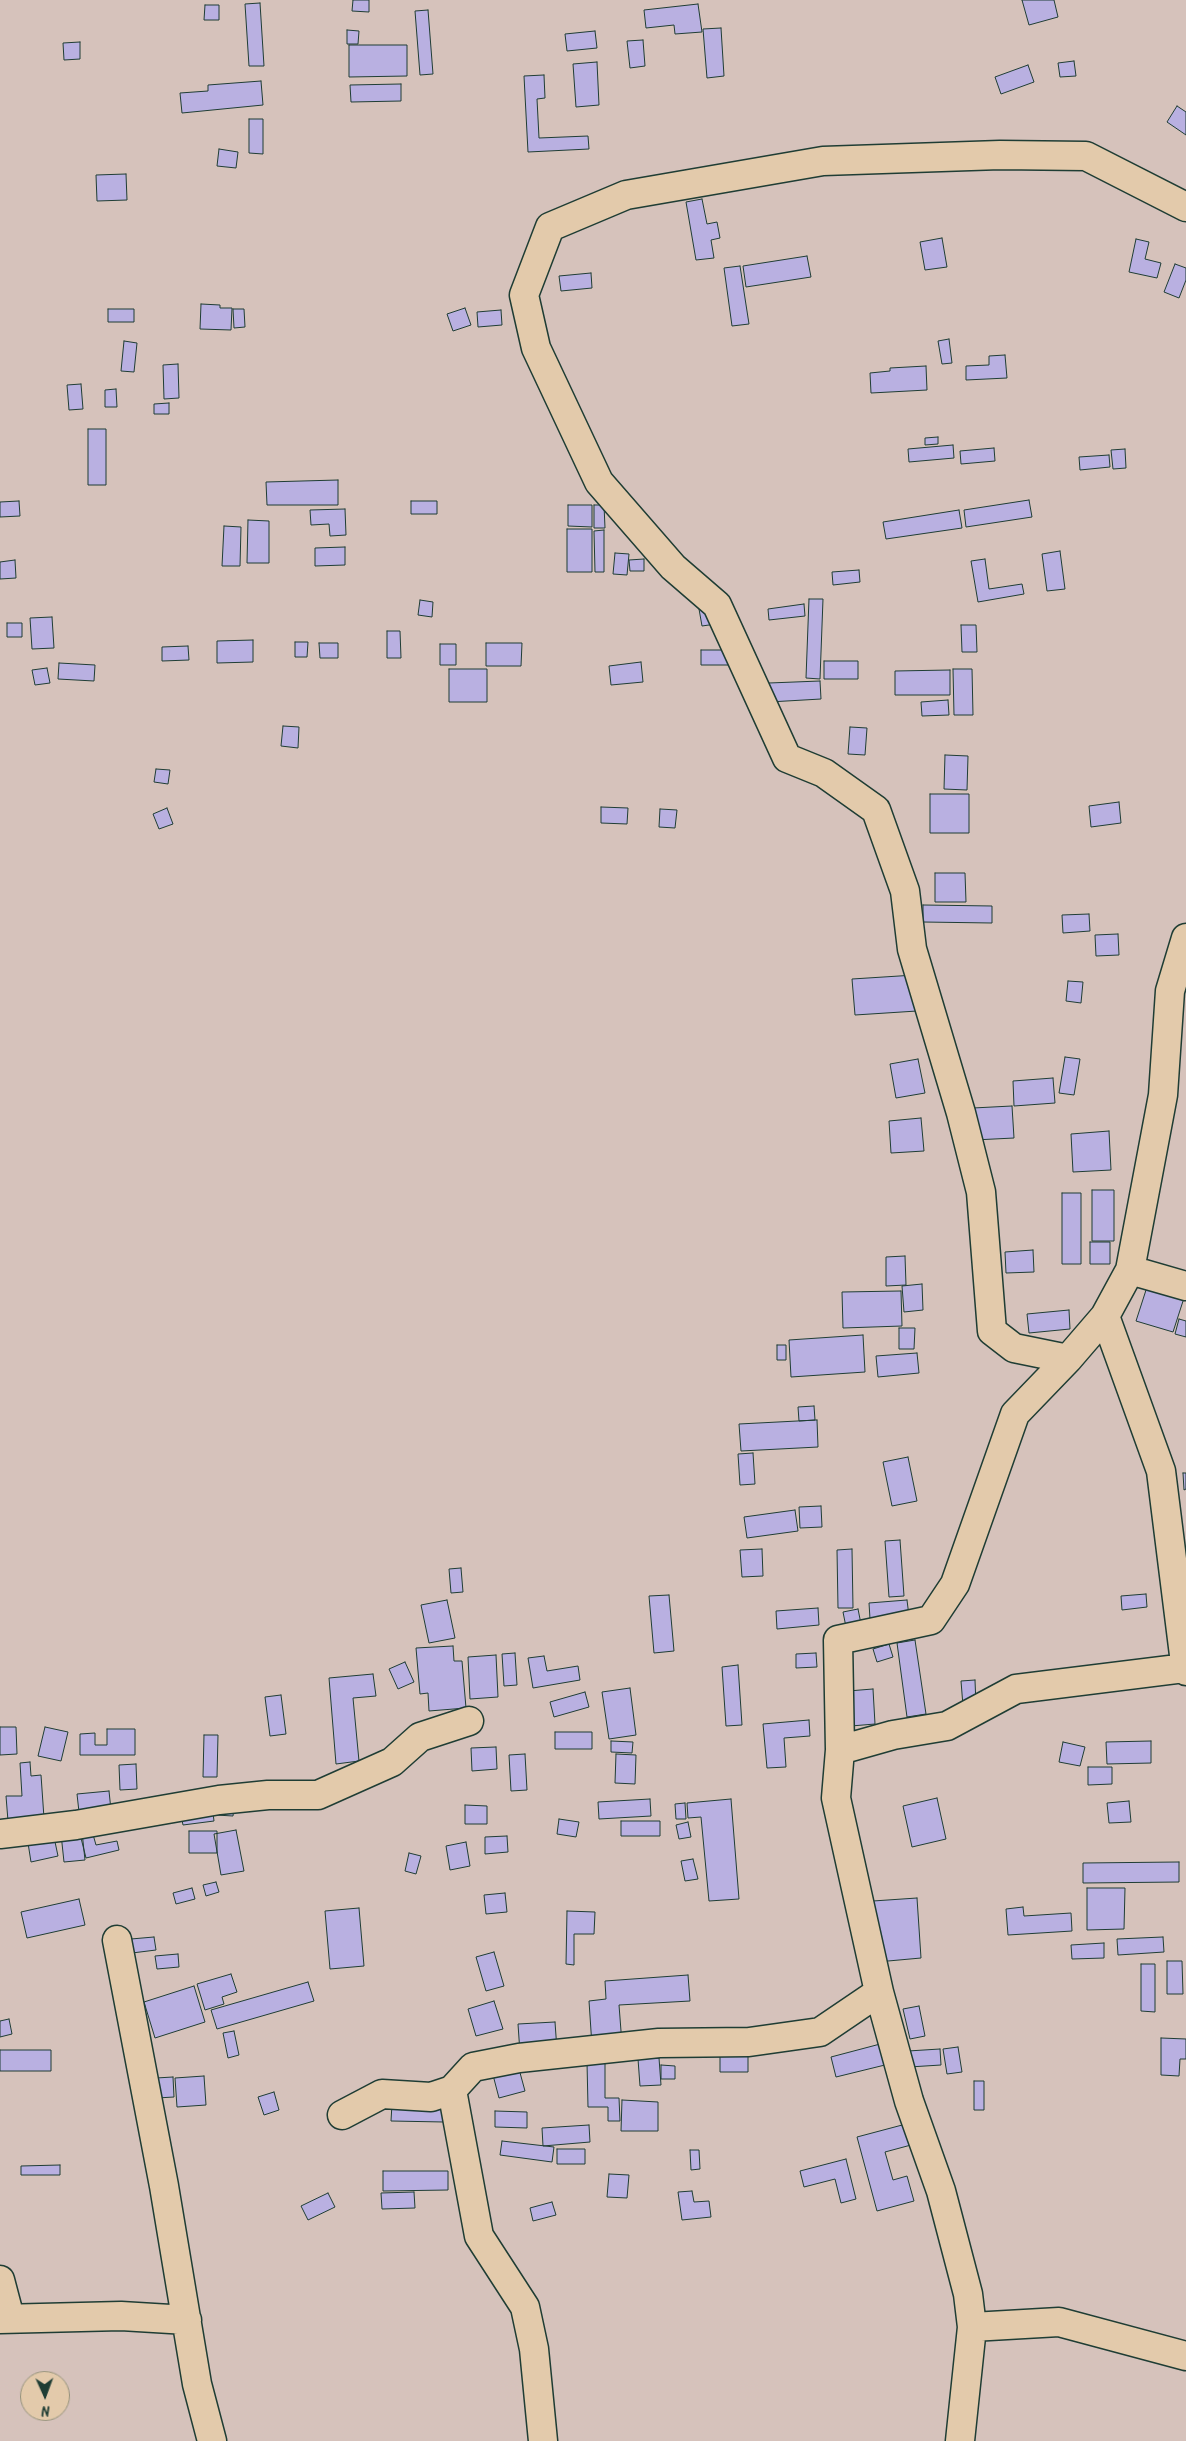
<!DOCTYPE html>
<html>
<head>
<meta charset="utf-8">
<style>
	body { margin:0 }
	#map { position:relative; width:1186px; height:2441px; overflow:hidden; background:#d6c2bb; font-family:Kalam,sans-serif }
	canvas { display:block }
	.north { position:absolute; left:20px; top:2371px; width:50px; height:50px; box-sizing:border-box; background:#e3caab; border:1px solid #95927b; border-radius:50%; rotate:178deg; font-size:14px; font-weight:700; line-height:20px; text-align:center; color:#1f3d34 }
	.north::after { content:''; display:block; margin:auto; width:18px; height:22px; background:#1f3d34; clip-path:polygon(50% 0,100% 100%,50% 72%,0 100%) }
</style>
</head>
<body>
<div id="map">
<canvas width="1186" height="2441"></canvas>
<div class="north">N</div>
</div>
<script>
const ctx = document.querySelector('canvas').getContext('2d');
ctx.lineJoin = 'round';
function fillPath(path, color) {
  ctx.fillStyle = color;
  ctx.fill(path, 'evenodd');
}
function poly(rows) {
  const path = new Path2D();
  for (const r of rows) {
    path.moveTo(r[0], r[1]);
    for (let i = 2; i < r.length; i += 2) path.lineTo(r[i], r[i + 1]);
  }
  return path;
}
function strokePath(path, color, width, dash) {
  ctx.strokeStyle = color;
  ctx.lineWidth = width;
  ctx.lineCap = dash ? 'butt' : 'round';
  ctx.setLineDash(dash || []);
  ctx.stroke(path);
}
const building = poly([
	[353,0,369,0,369,12,352,11,353,0],
	[1022,0,1054,0,1058,17,1029,25,1022,0],
	[260,3,264,66,249,66,245,4,260,3],
	[698,4,702,32,675,34,674,25,646,28,644,10,698,4],
	[205,5,219,5,219,20,204,20,205,5],
	[428,10,433,74,420,75,415,11,428,10],
	[721,28,724,76,707,78,703,29,721,28],
	[347,30,359,31,358,44,347,44,347,30],
	[595,31,597,48,567,51,565,34,595,31],
	[643,40,645,66,630,68,627,41,643,40],
	[80,42,80,59,64,60,63,43,80,42],
	[349,45,407,45,407,76,349,77,349,45],
	[1074,61,1076,76,1060,77,1058,63,1074,61],
	[597,62,599,105,576,107,573,64,597,62],
	[1028,65,1034,82,1001,94,995,77,1028,65],
	[544,75,545,98,537,99,539,138,588,136,589,149,528,152,524,76,544,75],
	[261,81,263,105,182,113,180,93,208,91,208,85,261,81],
	[401,84,401,101,351,102,350,85,401,84],
	[1177,106,1186,112,1186,135,1167,122,1177,106],
	[249,119,263,119,263,154,249,153,249,119],
	[219,149,238,152,236,168,217,166,219,149],
	[126,174,127,200,97,201,96,175,126,174],
	[702,199,707,224,717,222,720,238,711,240,714,258,696,260,686,202,702,199],
	[942,238,947,267,925,270,920,242,942,238],
	[1136,239,1149,242,1145,259,1161,263,1157,278,1129,272,1136,239],
	[807,256,811,277,746,287,743,266,807,256],
	[1175,264,1186,268,1186,280,1179,298,1164,292,1175,264],
	[740,266,749,324,732,326,724,268,740,266],
	[591,273,592,288,561,291,559,276,591,273],
	[201,304,220,305,220,308,232,308,231,330,200,329,201,304],
	[465,308,471,325,453,331,447,314,465,308],
	[108,309,134,309,134,322,108,322,108,309],
	[233,309,244,309,245,327,234,328,233,309],
	[501,310,502,325,478,327,477,312,501,310],
	[949,339,952,363,942,364,938,341,949,339],
	[124,341,137,343,134,372,121,371,124,341],
	[1005,355,1007,378,966,380,966,366,989,365,989,356,1005,355],
	[178,364,179,398,164,399,163,365,178,364],
	[926,366,927,390,871,393,870,373,890,371,890,368,926,366],
	[81,384,83,409,69,410,67,385,81,384],
	[116,389,117,407,105,407,105,390,116,389],
	[169,403,169,414,154,414,154,404,169,403],
	[88,429,106,429,106,485,88,485,88,429],
	[938,437,938,444,925,445,925,438,938,437],
	[953,445,954,458,909,462,908,449,953,445],
	[994,448,995,461,961,464,960,451,994,448],
	[1125,449,1126,468,1113,469,1111,450,1125,449],
	[1109,455,1110,467,1080,470,1079,457,1109,455],
	[338,480,338,505,267,505,266,482,338,480],
	[1029,500,1032,517,966,527,964,510,1029,500],
	[19,501,20,516,0,517,0,502,19,501],
	[411,501,437,501,437,514,411,514,411,501],
	[568,505,592,505,592,527,568,526,568,505],
	[594,505,604,505,605,528,594,528,594,505],
	[345,509,346,535,330,536,329,524,311,525,310,510,345,509],
	[959,510,962,528,886,539,883,522,959,510],
	[248,520,269,521,269,563,247,563,248,520],
	[224,526,241,527,240,566,222,566,224,526],
	[567,529,592,529,592,572,567,572,567,529],
	[604,530,604,572,595,572,594,531,604,530],
	[345,547,345,565,315,566,315,548,345,547],
	[1060,551,1065,589,1047,591,1042,554,1060,551],
	[615,553,629,554,627,575,613,574,615,553],
	[644,559,644,571,630,571,629,560,644,559],
	[985,559,989,589,1022,584,1024,594,978,602,971,561,985,559],
	[15,560,16,578,0,579,0,562,15,560],
	[859,570,860,582,833,585,832,572,859,570],
	[809,599,823,599,820,679,806,678,809,599],
	[420,600,433,602,432,617,418,615,420,600],
	[804,604,805,616,769,620,768,609,804,604],
	[713,606,716,624,702,626,699,609,713,606],
	[52,617,54,648,32,649,30,618,52,617],
	[7,623,22,623,22,637,7,637,7,623],
	[961,625,976,625,977,652,962,652,961,625],
	[387,631,400,631,401,658,387,658,387,631],
	[253,640,253,662,217,663,217,641,253,640],
	[295,642,308,642,307,657,295,657,295,642],
	[319,643,338,643,338,658,320,658,319,643],
	[486,643,522,643,521,666,486,666,486,643],
	[440,644,456,644,456,665,440,665,440,644],
	[188,646,189,660,162,661,162,647,188,646],
	[701,650,729,650,729,665,701,665,701,650],
	[824,661,858,661,858,679,824,679,824,661],
	[641,662,643,682,611,685,609,666,641,662],
	[59,663,95,665,94,681,58,679,59,663],
	[47,668,50,683,35,685,32,670,47,668],
	[449,669,487,669,487,702,449,702,449,669],
	[953,669,972,669,973,715,954,715,953,669],
	[950,670,950,695,895,695,895,671,950,670],
	[820,681,821,699,769,702,769,683,820,681],
	[948,700,949,715,922,716,921,702,948,700],
	[283,726,299,727,298,748,281,746,283,726],
	[850,727,867,728,865,755,848,754,850,727],
	[945,755,968,756,967,790,944,789,945,755],
	[156,769,170,770,168,784,154,782,156,769],
	[930,794,969,794,969,833,930,833,930,794],
	[1119,802,1121,823,1091,827,1089,806,1119,802],
	[601,807,628,808,627,824,601,823,601,807],
	[167,808,173,824,159,829,153,814,167,808],
	[660,809,677,810,675,828,659,827,660,809],
	[935,873,965,873,966,902,935,902,935,873],
	[923,905,992,906,992,923,923,922,923,905],
	[1089,914,1090,931,1063,933,1062,915,1089,914],
	[1118,934,1119,955,1096,956,1095,935,1118,934],
	[915,975,917,1011,855,1015,852,979,915,975],
	[1068,981,1083,982,1081,1003,1066,1001,1068,981],
	[1065,1057,1080,1059,1074,1095,1059,1093,1065,1057],
	[918,1059,925,1093,896,1098,890,1064,918,1059],
	[1053,1078,1055,1103,1014,1106,1013,1081,1053,1078],
	[1012,1106,1014,1138,974,1140,973,1108,1012,1106],
	[921,1118,924,1151,891,1153,889,1121,921,1118],
	[1109,1131,1111,1170,1073,1172,1071,1134,1109,1131],
	[1092,1190,1114,1190,1114,1241,1092,1241,1092,1190],
	[1062,1193,1081,1193,1081,1264,1062,1264,1062,1193],
	[1090,1242,1110,1242,1110,1264,1090,1264,1090,1242],
	[1033,1250,1034,1272,1006,1273,1005,1252,1033,1250],
	[905,1256,906,1285,886,1286,886,1257,905,1256],
	[922,1284,923,1310,904,1312,902,1286,922,1284],
	[1147,1287,1184,1298,1173,1332,1136,1321,1147,1287],
	[901,1291,902,1326,843,1328,842,1292,901,1291],
	[1069,1310,1070,1329,1029,1333,1027,1314,1069,1310],
	[1179,1319,1186,1321,1186,1337,1175,1334,1179,1319],
	[899,1328,915,1328,914,1349,899,1349,899,1328],
	[863,1335,865,1372,791,1377,789,1340,863,1335],
	[777,1345,786,1345,786,1360,777,1360,777,1345],
	[917,1353,919,1373,878,1377,876,1356,917,1353],
	[814,1406,815,1420,799,1421,798,1407,814,1406],
	[817,1420,818,1447,741,1451,739,1424,817,1420],
	[753,1453,755,1484,740,1485,738,1454,753,1453],
	[908,1457,917,1501,892,1506,883,1462,908,1457],
	[1183,1473,1186,1473,1186,1489,1184,1490,1183,1473],
	[821,1506,822,1527,800,1528,799,1507,821,1506],
	[795,1510,798,1531,747,1538,744,1517,795,1510],
	[900,1540,904,1596,889,1597,885,1541,900,1540],
	[762,1549,763,1576,742,1577,740,1550,762,1549],
	[852,1549,853,1608,838,1608,837,1550,852,1549],
	[461,1568,463,1592,451,1593,449,1569,461,1568],
	[1146,1594,1147,1607,1122,1610,1121,1596,1146,1594],
	[669,1595,674,1651,654,1653,649,1596,669,1595],
	[447,1600,455,1638,429,1643,421,1605,447,1600],
	[907,1600,909,1616,870,1619,869,1603,907,1600],
	[818,1608,819,1625,777,1629,776,1611,818,1608],
	[858,1609,861,1624,846,1627,843,1612,858,1609],
	[915,1640,926,1714,907,1717,897,1643,915,1640],
	[889,1644,893,1657,877,1662,873,1649,889,1644],
	[453,1646,454,1661,462,1661,466,1708,429,1711,428,1693,420,1694,416,1648,453,1646],
	[515,1653,517,1685,504,1686,502,1654,515,1653],
	[816,1653,817,1667,796,1668,796,1654,816,1653],
	[496,1655,498,1697,470,1699,468,1657,496,1655],
	[544,1656,547,1671,578,1666,580,1680,533,1688,528,1658,544,1656],
	[405,1662,414,1682,398,1689,389,1669,405,1662],
	[738,1665,742,1725,726,1726,722,1667,738,1665],
	[373,1674,376,1696,353,1698,359,1761,336,1764,329,1678,373,1674],
	[975,1680,976,1705,963,1706,961,1681,975,1680],
	[630,1688,636,1735,609,1739,602,1692,630,1688],
	[873,1689,875,1724,851,1726,848,1691,873,1689],
	[585,1692,589,1707,554,1717,550,1702,585,1692],
	[281,1695,286,1734,270,1736,265,1697,281,1695],
	[809,1720,810,1736,784,1738,786,1767,767,1768,763,1724,809,1720],
	[0,1727,16,1727,17,1754,0,1755,0,1727],
	[45,1727,68,1732,61,1761,38,1756,45,1727],
	[107,1729,135,1729,135,1755,80,1755,80,1734,95,1733,95,1745,107,1745,107,1729],
	[555,1732,592,1732,592,1749,555,1749,555,1732],
	[204,1735,218,1735,217,1777,203,1777,204,1735],
	[611,1741,633,1742,632,1753,611,1752,611,1741],
	[1151,1741,1151,1763,1107,1764,1106,1742,1151,1741],
	[1063,1742,1085,1747,1080,1766,1059,1762,1063,1742],
	[496,1747,497,1769,472,1771,471,1748,496,1747],
	[525,1754,527,1790,511,1791,509,1755,525,1754],
	[616,1754,636,1755,635,1784,615,1783,616,1754],
	[30,1762,31,1776,41,1775,44,1818,8,1821,6,1796,22,1796,20,1763,30,1762],
	[136,1764,137,1789,120,1790,119,1765,136,1764],
	[1088,1767,1112,1767,1112,1784,1088,1785,1088,1767],
	[109,1791,111,1810,79,1812,77,1794,109,1791],
	[937,1798,946,1839,912,1847,903,1806,937,1798],
	[650,1799,651,1816,599,1819,598,1802,650,1799],
	[731,1799,739,1899,709,1901,701,1817,688,1818,687,1803,731,1799],
	[1129,1801,1131,1822,1109,1823,1107,1803,1129,1801],
	[685,1803,686,1819,676,1819,675,1804,685,1803],
	[212,1805,214,1821,183,1825,180,1810,212,1805],
	[216,1805,234,1806,233,1816,216,1815,216,1805],
	[465,1805,487,1806,487,1824,465,1824,465,1805],
	[559,1819,579,1822,576,1837,557,1834,559,1819],
	[621,1821,660,1821,660,1836,621,1836,621,1821],
	[688,1822,691,1837,679,1839,676,1825,688,1822],
	[236,1830,244,1871,221,1875,214,1834,236,1830],
	[92,1831,96,1845,117,1841,119,1850,86,1858,80,1834,92,1831],
	[189,1831,217,1831,217,1853,189,1853,189,1831],
	[82,1832,85,1860,64,1862,61,1834,82,1832],
	[507,1836,508,1852,485,1854,485,1837,507,1836],
	[54,1837,58,1856,31,1862,28,1843,54,1837],
	[466,1842,470,1866,450,1870,446,1846,466,1842],
	[409,1853,421,1856,416,1874,405,1871,409,1853],
	[693,1859,698,1879,685,1881,681,1861,693,1859],
	[1179,1862,1179,1882,1083,1883,1083,1863,1179,1862],
	[216,1882,219,1892,206,1896,203,1885,216,1882],
	[192,1888,195,1899,176,1904,173,1893,192,1888],
	[1087,1888,1125,1888,1124,1929,1087,1930,1087,1888],
	[505,1893,507,1912,486,1914,484,1895,505,1893],
	[917,1898,921,1958,877,1962,873,1901,917,1898],
	[79,1899,85,1925,27,1938,21,1912,79,1899],
	[1023,1907,1024,1916,1071,1913,1072,1931,1008,1935,1006,1909,1023,1907],
	[359,1908,364,1966,330,1969,325,1911,359,1908],
	[567,1911,595,1912,594,1934,574,1934,574,1965,566,1964,567,1911],
	[154,1937,156,1950,132,1953,131,1939,154,1937],
	[1163,1937,1164,1952,1118,1955,1117,1939,1163,1937],
	[1104,1943,1104,1958,1072,1959,1071,1945,1104,1943],
	[494,1952,504,1986,486,1991,476,1957,494,1952],
	[178,1954,179,1967,157,1969,155,1956,178,1954],
	[1167,1961,1182,1961,1183,1994,1167,1994,1167,1961],
	[1141,1964,1155,1964,1155,2012,1141,2011,1141,1964],
	[231,1974,237,1992,222,1997,224,2004,205,2010,197,1984,231,1974],
	[688,1975,690,2001,619,2005,622,2044,592,2046,589,2001,606,1999,605,1981,688,1975],
	[308,1982,314,2001,217,2029,211,2010,308,1982],
	[194,1986,205,2022,155,2038,144,2002,194,1986],
	[494,2001,503,2029,476,2036,468,2009,494,2001],
	[919,2006,925,2036,910,2039,903,2009,919,2006],
	[9,2019,12,2034,0,2037,0,2021,9,2019],
	[555,2022,557,2050,520,2053,518,2024,555,2022],
	[234,2031,239,2055,228,2058,223,2033,234,2031],
	[1161,2038,1186,2039,1186,2059,1180,2059,1179,2076,1161,2075,1161,2038],
	[884,2043,889,2064,836,2077,831,2057,884,2043],
	[958,2047,962,2072,947,2074,943,2049,958,2047],
	[940,2049,941,2065,909,2067,908,2051,940,2049],
	[0,2050,51,2050,51,2071,0,2071,0,2050],
	[720,2055,748,2056,748,2072,720,2072,720,2055],
	[659,2058,661,2085,640,2086,638,2059,659,2058],
	[587,2062,605,2062,605,2098,619,2098,620,2121,608,2121,608,2107,588,2107,587,2062],
	[661,2065,675,2066,675,2079,661,2079,661,2065],
	[519,2069,525,2091,499,2098,493,2075,519,2069],
	[204,2076,206,2105,177,2107,175,2078,204,2076],
	[173,2077,174,2097,157,2098,156,2078,173,2077],
	[974,2081,984,2081,984,2110,974,2110,974,2081],
	[274,2092,279,2110,264,2115,258,2097,274,2092],
	[622,2100,658,2102,658,2131,621,2131,622,2100],
	[392,2104,445,2106,444,2122,391,2121,392,2104],
	[495,2111,527,2112,527,2128,495,2127,495,2111],
	[906,2124,911,2145,885,2152,893,2180,907,2176,914,2201,877,2211,857,2137,906,2124],
	[589,2125,590,2142,543,2146,542,2128,589,2125],
	[502,2141,554,2147,552,2162,500,2155,502,2141],
	[557,2149,585,2149,585,2164,557,2164,557,2149],
	[690,2150,699,2150,700,2169,691,2170,690,2150],
	[846,2159,856,2199,841,2203,835,2179,804,2187,800,2171,846,2159],
	[60,2165,60,2175,21,2175,21,2166,60,2165],
	[383,2171,448,2171,448,2190,383,2191,383,2171],
	[609,2174,629,2175,627,2198,607,2197,609,2174],
	[692,2191,694,2202,709,2201,711,2217,682,2220,678,2192,692,2191],
	[414,2192,415,2208,382,2209,381,2193,414,2192],
	[328,2193,335,2207,308,2220,301,2206,328,2193],
	[552,2202,556,2215,533,2221,530,2208,552,2202]
]);
fillPath(building, '#b9b0e1');
strokePath(building, '#1f3d34', 1);
const minor = poly([
	[1130,1270,1186,1286],
	[1105,1316,1161,1471,1186,1671],
	[1068,1359,1014,1348,992,1331,981,1192,961,1113,912,949,905,891,876,810,824,773,787,758,717,605,673,567,599,482,536,348,524,295,550,227,626,195,823,161,1000,155,1086,156,1186,207],
	[840,1750,838,1640,931,1620,955,1584,1015,1414,1068,1359,1105,1316,1130,1270,1163,1095,1170,991,1186,938],
	[0,1834,76,1825,219,1800,268,1795,318,1795,392,1762,420,1737,469,1721],
	[117,1940,164,2186,197,2384,212,2441],
	[452,2090,479,2236,525,2307,534,2349,543,2441],
	[342,2115,382,2094,431,2097,452,2090,473,2067,519,2058,659,2043,749,2042,820,2032,879,1992],
	[0,2280,10,2318],
	[0,2319,121,2316,187,2320],
	[972,2327,1059,2322,1186,2356],
	[960,2441,972,2327,968,2294,941,2191,909,2101,879,1992,836,1798,840,1750,893,1735,947,1726,1016,1689,1186,1668]
]);
strokePath(minor, '#1f3d34', 31);
strokePath(minor, '#e3caab', 28);
</script>
</body>
</html>
